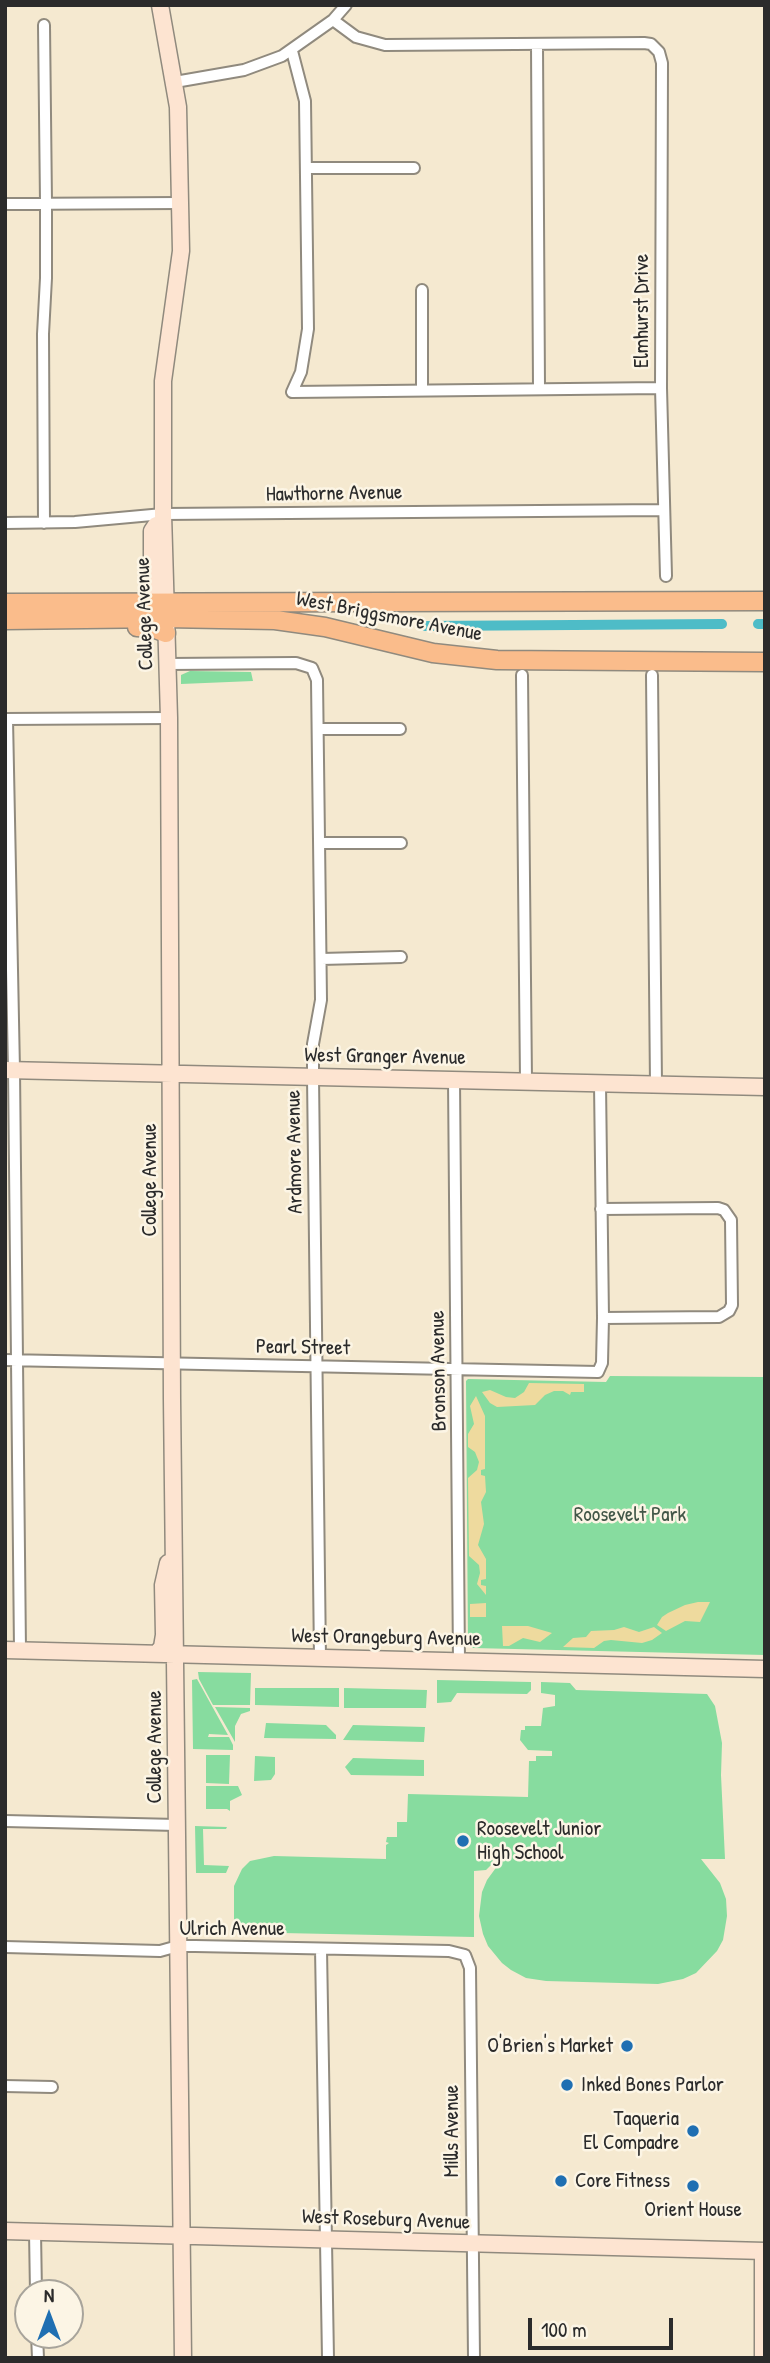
<!DOCTYPE html>
<html>
<head>
<meta charset="utf-8">
<style>
	body { margin:0 }
	#map { position:relative; width:770px; height:2363px; overflow:hidden; background:#f5e9d0; font-family:"Patrick Hand",sans-serif }
	canvas { display:block }
	.frame { position:absolute; inset:0; border:7px solid #2b2b2b; pointer-events:none }
	.north { position:absolute; left:14px; top:2279px; width:70px; height:70px; box-sizing:border-box; background:#fcf5e5; border:2px solid #a8a49b; border-radius:50%; rotate:0deg; font-size:19px; font-weight:700; line-height:28px; text-align:center; color:#2b2b2b }
	.north::after { content:''; display:block; margin:auto; width:24px; height:32px; background:#1f6fb2; clip-path:polygon(50% 0,100% 100%,50% 72%,0 100%) }
	.scale { position:absolute; left:528px; top:2318px; width:145px; height:32px; box-sizing:border-box; border:4px solid #2b2b2b; border-top:0; padding-left:9px; font-size:21px; line-height:24px; white-space:nowrap; color:#2b2b2b; -webkit-text-stroke:5px #fcf5e5; paint-order:stroke }
</style>
</head>
<body>
<div id="map">
<canvas width="770" height="2363"></canvas>
<div class="frame"></div>
<div class="north">N</div>
<div class="scale">100 m</div>
</div>
<script>
const ctx = document.querySelector('canvas').getContext('2d');
ctx.lineJoin = 'round';
function fillPath(path, color) {
  ctx.fillStyle = color;
  ctx.fill(path, 'evenodd');
}
function poly(rows) {
  const path = new Path2D();
  for (const r of rows) {
    path.moveTo(r[0], r[1]);
    for (let i = 2; i < r.length; i += 2) path.lineTo(r[i], r[i + 1]);
  }
  return path;
}
function strokePath(path, color, width, dash) {
  ctx.strokeStyle = color;
  ctx.lineWidth = width;
  ctx.lineCap = dash ? 'butt' : 'round';
  ctx.setLineDash(dash || []);
  ctx.stroke(path);
}
function label(font, color, halo, rows, align = 'center') {
  ctx.font = font + ' "Patrick Hand",sans-serif';
  ctx.lineWidth = 5;
  ctx.setLineDash([]);
  ctx.textBaseline = 'middle';
  ctx.strokeStyle = halo;
  ctx.fillStyle = color;
  for (const [text, x, y, turn = 0] of rows) {
    ctx.save();
    ctx.translate(x, y);
    ctx.rotate((+turn || 0) * Math.PI / 180);
    ctx.textAlign = isNaN(turn) ? turn : align;
    if (halo) ctx.strokeText(text, 0, 0);
    ctx.fillText(text, 0, 0);
    ctx.restore();
  }
}
fillPath(poly([
	[190,671,251,672,253,681,181,684,181,675],
	[610,1376,765,1377,765,1655,473,1648,468,1645,466,1381,468,1379,606,1382],
	[198,1672,251,1673,250,1705,213,1705,199,1679],
	[197,1679,228,1735,209,1734,208,1737,229,1737,233,1745,233,1750,193,1749,192,1680],
	[437,1680,531,1682,531,1690,527,1694,457,1693,451,1702,437,1703],
	[541,1682,570,1683,576,1690,707,1694,715,1706,722,1743,721,1775,725,1859,701,1859,720,1883,726,1899,727,1916,723,1940,717,1951,696,1973,683,1979,658,1984,546,1981,526,1978,511,1970,502,1963,488,1946,483,1934,479,1916,482,1892,487,1880,506,1854,495,1854,492,1857,493,1863,486,1870,474,1871,474,1937,234,1932,234,1886,242,1869,250,1861,274,1856,386,1859,386,1845,389,1843,386,1842,387,1837,397,1837,397,1822,407,1822,408,1794,528,1797,529,1761,536,1761,536,1756,552,1756,552,1751,528,1750,520,1740,521,1730,525,1730,525,1726,541,1726,543,1708,555,1706,555,1695,541,1693],
	[255,1688,339,1688,339,1707,255,1705],
	[344,1688,427,1690,426,1708,344,1708],
	[215,1707,250,1708,250,1711,241,1714,235,1726,235,1742],
	[266,1723,326,1725,336,1735,336,1739,264,1738],
	[353,1725,425,1727,424,1742,343,1740],
	[206,1755,230,1755,229,1784,206,1783],
	[255,1756,275,1757,275,1774,271,1780,254,1781],
	[353,1758,424,1760,424,1776,351,1775,345,1767],
	[206,1786,238,1786,242,1795,230,1801,230,1811,227,1809,206,1809],
	[195,1826,227,1827,226,1829,203,1829,204,1865,229,1866,226,1873,196,1873]
]), '#87dc9f');
fillPath(poly([
	[529,1383,584,1384,584,1392,571,1392,570,1395,563,1391,554,1391,545,1395,535,1405,497,1407,490,1403,482,1392,490,1390,506,1397,515,1398,524,1392],
	[476,1396,485,1416,485,1469,481,1470,481,1475,485,1476,486,1492,481,1502,484,1524,478,1545,486,1559,486,1579,481,1580,481,1585,486,1586,486,1595,477,1584,480,1573,479,1565,469,1556,468,1478,477,1470,479,1462,475,1452,468,1447,468,1434,474,1424,470,1406],
	[698,1602,710,1602,700,1622,685,1621,666,1631,657,1625,662,1617,668,1613,685,1605],
	[486,1603,486,1617,470,1617,470,1604],
	[502,1626,528,1626,552,1633,540,1642,523,1638,509,1646,503,1646],
	[624,1627,639,1632,654,1627,662,1633,652,1640,642,1643,611,1640,604,1641,594,1648,563,1647,573,1638,586,1637,591,1631,614,1630]
]), '#eeda9e');
strokePath(poly([
	[758,624,765,624],
	[425,626,722,624]
]), '#4ebcc7', 10);
const street = poly([
	[333,20,356,37,385,45,644,43,651,44,659,52,662,63,661,388,666,576],
	[44,25,46,203,46,278,43,334,44,523],
	[537,45,539,388],
	[292,51,305,101,308,329,301,372,292,392,661,388],
	[175,82,244,70,282,56,333,20,346,5],
	[307,168,414,168],
	[5,204,180,203],
	[422,290,422,389],
	[5,523,75,522,163,514,664,510],
	[168,664,296,663,312,668,317,680,321,1000,313,1044,313,1077,320,1658],
	[522,675,526,1081],
	[652,675,656,1085],
	[5,719,169,718],
	[7,719,14,1070,20,1650],
	[319,729,400,729],
	[320,843,401,843],
	[321,959,401,957],
	[454,1080,459,1661],
	[601,1209,718,1208,724,1210,731,1220,732,1305,729,1311,719,1317,603,1318],
	[5,1360,598,1372,602,1363,603,1318,600,1084],
	[5,1821,177,1825],
	[5,1947,160,1951,178,1946,195,1946,449,1951,465,1955,470,1968,474,2358],
	[321,1949,328,2358],
	[5,2086,52,2087],
	[35,2232,36,2293],
	[37,2335,38,2358]
]);
const secondary = poly([
	[160,5,178,107,181,251,163,381,163,514,169,718,172,1399,183,2358],
	[148,602,152,591,152,531,156,525],
	[5,1070,765,1087],
	[5,1650,765,1669],
	[157,1653,162,1647,164,1635,163,1585,168,1563],
	[5,2231,765,2251],
	[763,2251,763,2358]
]);
const primary = poly([
	[5,603,765,601],
	[5,620,165,618,275,620,325,627,433,653,497,660,765,662],
	[137,627,153,628,166,633]
]);
strokePath(street, '#908a7e', 14);
strokePath(secondary, '#908a7e', 19);
strokePath(primary, '#908a7e', 21);
strokePath(street, '#fff', 10);
strokePath(secondary, '#fde4d1', 16);
strokePath(primary, '#fabc8b', 18);
for (const [x, y, r, color] of [
	[463,1841,7,"#1f6fb2"],
	[627,2046,7,"#1f6fb2"],
	[567,2085,7,"#1f6fb2"],
	[693,2131,7,"#1f6fb2"],
	[561,2181,7,"#1f6fb2"],
	[693,2186,7,"#1f6fb2"]
]) {
  const dot = new Path2D();
  dot.arc(x, y, r, 0, 2 * Math.PI);
  ctx.fillStyle = color;
  ctx.fill(dot);
  strokePath(dot, '#fcf5e5', 2.5);
}
label('21px', '#2b2b2b', '#fcf5e5', [
	["Elmhurst Drive",642,311,-90],
	["Hawthorne Avenue",334,494,-1],
	["College Avenue",145,614,-92],
	["West Briggsmore Avenue",389,617,11],
	["West Granger Avenue",385,1057,1],
	["Ardmore Avenue",295,1152,-91],
	["College Avenue",150,1180,-90],
	["Pearl Street",303,1348,1],
	["Bronson Avenue",439,1371,-91],
	["West Orangeburg Avenue",386,1638,1],
	["College Avenue",155,1747,-90],
	["Ulrich Avenue",232,1929],
	["Mills Avenue",452,2131,-90],
	["West Roseburg Avenue",386,2220,2]
]);
label('21px', '#425748', '#fcf5e5', [
	["Roosevelt Park",630,1515]
]);
label('21px', '#2b2b2b', '#fcf5e5', [
	["Roosevelt Junior",477,1829],
	["High School",477,1853],
	["O'Brien's Market",613,2046,"right"],
	["Inked Bones Parlor",581,2085],
	["Taqueria",679,2119,"right"],
	["El Compadre",679,2143,"right"],
	["Core Fitness",575,2181],
	["Orient House",693,2210,"center"]
], 'left');
</script>
</body>
</html>
